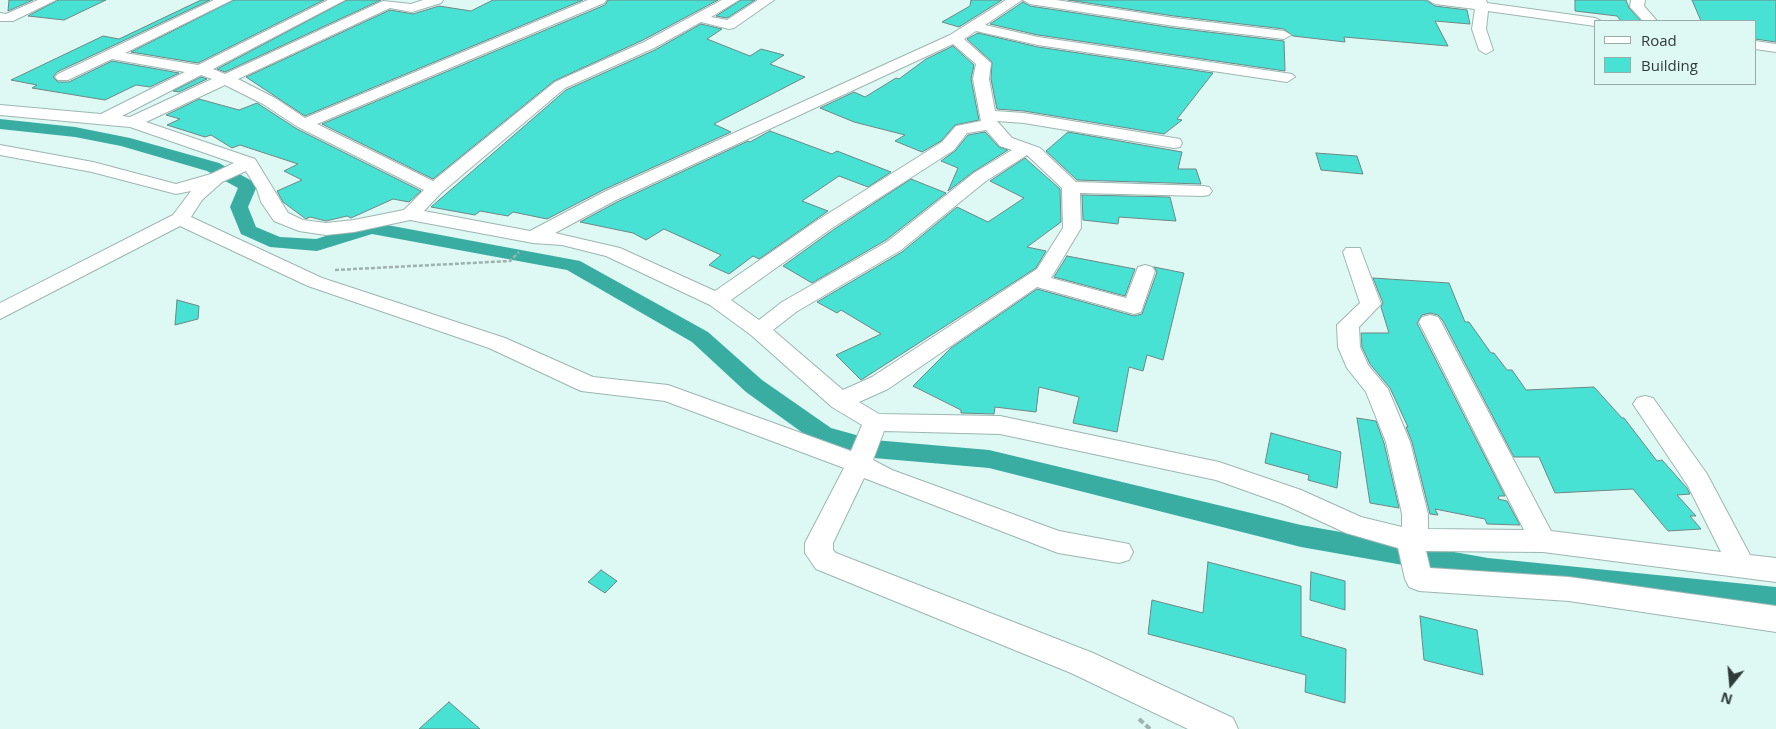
<!DOCTYPE html>
<html>
<head>
<meta charset="utf-8">
<style>
	body { margin:0 }
	#map { position:relative; width:1776px; height:729px; overflow:hidden; background:#def8f4; font-family:"Open Sans",sans-serif }
	canvas { display:block }
	.legend { position:absolute; left:1594px; top:20px; width:162px; height:65px; box-sizing:border-box; background:#def8f4; border:1px solid #98aca9; margin:0; padding:6px 9px; list-style:none; font-size:15px; color:#303b39 }
	.legend li { display:flex; align-items:center; gap:10px; height:25px }
	.legend b { width:25px; border:1px solid #98aca9 }
	.north { position:absolute; left:1706px; top:659px; width:50px; height:50px; -webkit-text-stroke:4px #def8f4; paint-order:stroke; rotate:197deg; font-size:14px; font-weight:700; line-height:20px; text-align:center; color:#303b39 }
	.north::after { content:''; display:block; margin:auto; width:18px; height:22px; background:#303b39; clip-path:polygon(50% 0,100% 100%,50% 72%,0 100%) }
</style>
</head>
<body>
<div id="map">
<canvas width="1776" height="729"></canvas>
<ul class="legend">
<li><b style="height:6px;background:#fff"></b>Road</li>
<li><b style="height:14px;background:#48e2d4"></b>Building</li>
</ul>
<div class="north">N</div>
</div>
<script>
const ctx = document.querySelector('canvas').getContext('2d');
ctx.lineJoin = 'round';
function poly(rows) {
  const path = new Path2D();
  for (const r of rows) {
    path.moveTo(r[0], r[1]);
    for (let i = 2; i < r.length; i += 2) path.lineTo(r[i], r[i + 1]);
  }
  return path;
}
function fillPath(path, color) {
  ctx.fillStyle = color;
  ctx.fill(path, 'evenodd');
}
function strokePath(path, color, width, dash) {
  ctx.strokeStyle = color;
  ctx.lineWidth = width;
  ctx.lineCap = dash ? 'butt' : 'round';
  ctx.setLineDash(dash || []);
  ctx.stroke(path);
}
fillPath(poly([
	[0,119,75,127,130,138,219,163,254,182,257,186,248,207,256,227,280,237,316,239,371,222,580,261,708,332,762,380,831,428,874,440,989,450,1301,525,1488,558,1776,587,1776,611,1488,580,1301,547,989,468,874,458,814,441,746,392,692,342,567,270,372,234,317,251,270,247,241,234,230,207,238,188,207,171,121,146,75,137,0,129,0,119]
]), '#39ada2');
const building = poly([
	[9,0,33,0,8,11,9,0],
	[58,0,106,0,64,20,28,16,58,0],
	[201,0,210,0,57,72,53,77,58,82,69,82,112,61,179,73,150,87,136,85,105,100,32,88,37,85,11,80,103,36,119,39,201,0],
	[234,0,324,0,198,63,131,52,234,0],
	[347,0,381,0,225,72,217,69,347,0],
	[493,0,583,0,305,116,246,77,390,10,413,14,439,6,471,11,493,0],
	[608,0,718,0,643,40,554,81,433,179,322,124,605,5,608,0],
	[741,0,755,0,727,18,716,16,741,0],
	[971,0,1002,0,959,27,942,22,970,6,971,0],
	[1068,0,1426,0,1435,6,1467,10,1470,24,1435,21,1448,46,1344,37,1345,42,1293,36,1284,29,1174,16,1068,0],
	[1575,0,1626,0,1629,8,1641,21,1621,21,1617,16,1575,11,1575,0],
	[1692,0,1776,0,1776,42,1755,39,1755,21,1701,21,1692,0],
	[1023,2,1030,6,1174,28,1284,41,1285,71,1038,35,990,24,1023,2],
	[701,24,722,29,707,39,750,56,761,49,784,55,770,64,805,77,714,124,731,132,603,190,547,219,513,212,508,216,480,211,475,215,431,207,566,90,655,50,701,24],
	[978,33,1038,47,1213,73,1177,119,1182,120,1164,134,1024,111,997,109,991,79,992,62,967,39,978,33],
	[953,46,974,65,971,79,979,120,955,125,941,141,922,152,895,141,905,135,854,122,820,108,854,92,865,97,896,78,899,79,926,59,953,46],
	[201,77,207,79,179,92,173,91,201,77],
	[199,99,239,110,257,103,297,129,421,191,409,202,393,199,351,218,347,216,326,221,310,217,306,219,283,202,277,191,302,180,284,171,298,164,240,145,232,148,211,135,205,137,167,125,180,119,166,115,199,99],
	[770,131,832,154,837,151,891,172,868,187,839,176,802,201,828,211,759,259,753,256,729,274,709,265,721,255,664,229,646,240,633,233,580,222,617,202,748,141,750,142,770,131],
	[985,132,999,147,1008,150,973,172,948,191,958,168,941,161,955,151,968,135,985,132],
	[1068,132,1182,152,1178,169,1196,169,1201,184,1077,180,1046,151,1068,132],
	[1316,153,1357,156,1363,174,1321,170,1316,153],
	[1025,158,1060,189,1061,222,1027,247,1046,251,1036,268,861,380,836,355,881,334,841,310,837,313,817,302,902,252,957,207,988,222,1024,198,990,181,1025,158],
	[911,179,946,193,886,240,812,283,783,266,833,230,911,179],
	[1082,195,1170,197,1176,221,1119,217,1118,224,1083,220,1082,195],
	[1067,256,1135,269,1125,296,1054,277,1067,256],
	[1154,267,1184,273,1163,360,1147,355,1143,371,1129,367,1117,432,1073,423,1079,397,1039,387,1036,412,995,407,994,414,961,413,961,410,913,386,951,348,1037,289,1134,316,1142,314,1157,272,1154,267],
	[1373,278,1449,283,1465,322,1469,322,1491,353,1494,353,1507,370,1512,370,1526,390,1594,387,1622,418,1624,418,1657,461,1662,460,1687,488,1690,494,1677,495,1696,516,1690,516,1701,529,1668,531,1633,489,1555,493,1539,457,1514,457,1443,321,1438,315,1430,313,1422,315,1417,323,1505,496,1499,496,1498,499,1507,501,1520,525,1487,524,1485,519,1435,509,1438,515,1430,514,1412,442,1406,427,1408,427,1390,388,1370,364,1362,347,1361,333,1389,333,1381,307,1383,303,1373,278],
	[177,300,199,306,198,319,175,325,177,300],
	[1357,418,1376,421,1384,443,1399,508,1370,503,1357,418],
	[1271,433,1341,452,1337,488,1308,480,1309,475,1265,463,1271,433],
	[1208,562,1301,586,1301,636,1346,649,1345,703,1305,692,1306,675,1148,634,1152,600,1203,613,1208,562],
	[601,570,617,581,605,593,588,582,601,570],
	[1311,572,1345,581,1345,610,1310,600,1311,572],
	[1420,616,1477,630,1483,675,1424,660,1420,616],
	[449,702,480,729,419,729,449,702]
]);
fillPath(building, '#48e2d4');
strokePath(building, '#6f8784', 1);
const minor = poly([
	[38,0,56,0,13,21,0,21,0,13,6,14,38,0],
	[214,0,232,0,125,53,198,65,328,0,345,0,213,69,225,74,383,1,411,4,423,0,443,0,441,3,412,12,390,8,238,79,275,98,305,118,588,0,606,0,604,3,317,124,433,181,555,82,644,42,722,0,739,0,711,17,727,20,758,0,774,0,734,28,729,29,701,22,654,48,565,88,441,193,424,211,530,231,604,192,950,35,1006,0,1022,0,985,25,1038,37,1292,74,1295,77,1287,82,1038,45,976,31,964,39,991,63,989,79,995,111,1024,113,1180,139,1182,143,1180,147,1174,148,1024,123,997,121,1012,138,1040,148,1076,182,1203,186,1209,187,1212,191,1209,195,1203,196,1080,193,1081,228,1051,278,1126,298,1138,267,1145,265,1152,267,1155,271,1141,312,1134,314,1037,287,888,389,859,402,879,414,1000,416,1219,462,1301,490,1361,517,1402,527,1402,514,1386,442,1366,392,1347,368,1338,347,1337,325,1360,303,1343,252,1346,248,1360,248,1381,304,1359,327,1360,347,1368,365,1388,389,1410,442,1428,514,1428,529,1524,530,1419,322,1422,317,1430,315,1438,317,1441,322,1551,531,1721,552,1688,486,1633,404,1637,398,1645,396,1653,398,1707,474,1750,555,1776,558,1776,582,1543,552,1426,551,1430,568,1569,577,1776,606,1776,632,1569,601,1419,591,1409,587,1405,579,1398,548,1346,533,1283,504,1216,480,1000,434,884,431,873,460,892,470,1059,531,1129,544,1133,552,1129,560,1119,563,1058,553,864,478,833,543,833,550,836,553,1093,653,1233,718,1238,729,1188,729,1071,673,816,569,805,553,805,543,844,468,665,401,581,391,489,348,308,286,180,226,0,319,0,303,173,215,191,191,176,194,92,172,0,155,0,145,93,162,176,184,211,174,234,163,130,127,0,115,0,105,101,114,185,72,112,59,68,80,58,80,55,77,58,74,214,0],
	[953,44,976,64,973,79,981,121,956,126,942,142,818,220,715,291,620,248,555,233,616,200,953,44],
	[201,75,212,79,130,117,122,116,201,75],
	[225,85,263,104,298,127,424,190,404,210,354,220,326,223,303,220,288,213,255,159,146,122,225,85],
	[986,130,1000,146,1012,150,974,173,887,242,782,302,759,320,731,300,832,228,954,150,967,133,986,130],
	[1027,155,1062,188,1063,228,1037,269,872,377,843,390,773,330,796,312,901,250,986,181,1027,155],
	[246,171,257,189,261,202,274,221,299,231,326,235,354,232,410,220,533,243,562,245,606,256,710,305,751,335,832,407,862,425,851,451,668,385,593,377,505,338,322,278,191,217,202,200,222,182,246,171],
	[1023,0,1056,0,1174,18,1284,31,1291,35,1284,39,1174,26,1030,4,1023,0],
	[1428,0,1486,0,1487,3,1595,18,1601,21,1595,21,1595,26,1488,11,1486,29,1493,50,1486,54,1479,50,1472,29,1475,9,1435,4,1428,0],
	[1631,0,1645,0,1644,6,1657,21,1643,21,1630,7,1631,0],
	[1755,41,1776,44,1776,52,1755,49,1755,41]
]);
strokePath(minor, '#9db6b2', 2);
strokePath(poly([
	[335,270,510,261,519,252]
]), '#9eb2af', 2.5, [4, 2]);
strokePath(poly([
	[1139,719,1150,729]
]), '#9eb2af', 4, [6, 3]);
fillPath(minor, '#fff');
</script>
</body>
</html>
